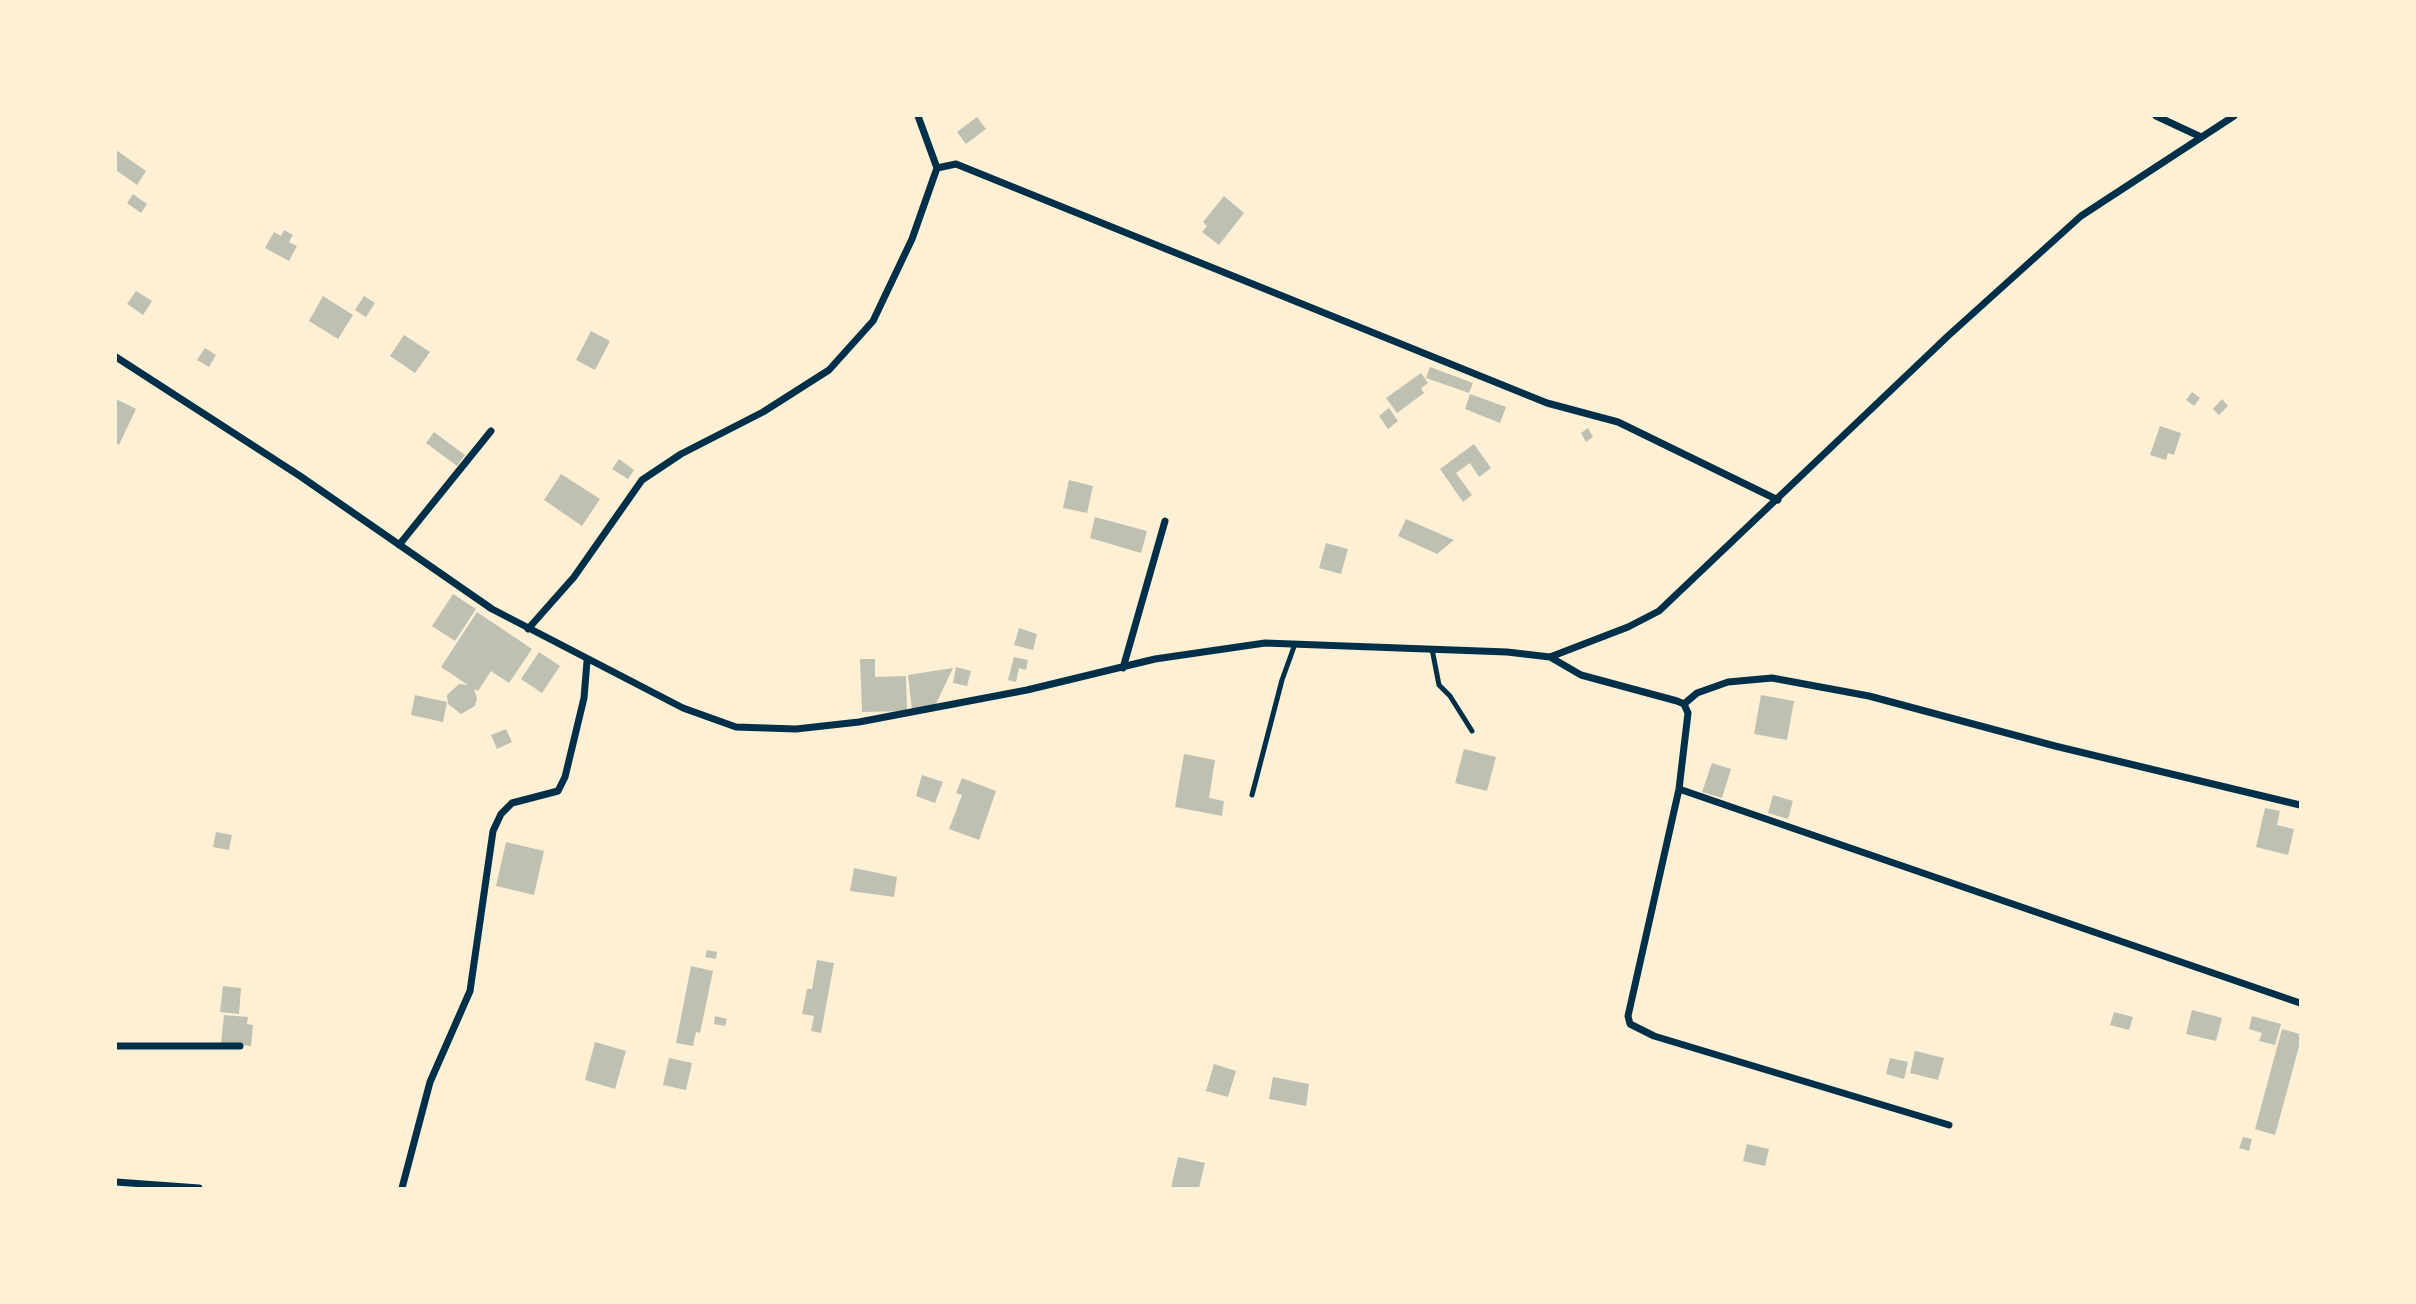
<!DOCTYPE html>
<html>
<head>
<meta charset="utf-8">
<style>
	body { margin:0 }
	#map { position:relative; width:2416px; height:1304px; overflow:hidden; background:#fdf0d5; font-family:Spectral,serif }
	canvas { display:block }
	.frame { position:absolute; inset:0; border:117px solid #fdf0d5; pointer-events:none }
</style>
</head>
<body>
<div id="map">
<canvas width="2416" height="1304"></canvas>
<div class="frame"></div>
</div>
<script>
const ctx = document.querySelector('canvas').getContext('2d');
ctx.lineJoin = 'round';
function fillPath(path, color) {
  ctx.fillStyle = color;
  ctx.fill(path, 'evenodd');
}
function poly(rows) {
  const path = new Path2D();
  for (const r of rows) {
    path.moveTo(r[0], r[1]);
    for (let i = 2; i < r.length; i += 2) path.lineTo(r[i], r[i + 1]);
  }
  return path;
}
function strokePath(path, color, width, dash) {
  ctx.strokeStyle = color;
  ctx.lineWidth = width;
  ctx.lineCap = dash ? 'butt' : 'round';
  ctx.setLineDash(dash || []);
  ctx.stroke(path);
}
fillPath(poly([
	[977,117,986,129,966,144,957,132],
	[116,150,146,171,137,185,116,170],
	[133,194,147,204,141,213,127,203],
	[1224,196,1244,213,1219,245,1202,232,1207,226,1203,222],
	[284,230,293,235,289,242,297,246,289,261,265,248,274,232,281,236],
	[136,291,152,301,143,315,127,304],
	[323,296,353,315,338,339,309,321],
	[364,296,375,303,366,317,355,310],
	[591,331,610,341,595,370,576,360],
	[404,335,430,352,415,373,390,356],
	[205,348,216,355,209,367,197,360],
	[1430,367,1473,383,1469,393,1426,378],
	[1421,373,1428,383,1421,388,1424,393,1397,413,1386,398],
	[2192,392,2200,398,2194,406,2186,400],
	[1470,394,1506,407,1500,423,1465,409],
	[116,399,136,409,119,445,116,443],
	[2222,399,2228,406,2219,415,2213,409],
	[1389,408,1398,421,1388,429,1379,416],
	[2160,426,2181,433,2174,455,2168,453,2166,460,2150,455],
	[1588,428,1593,437,1586,442,1581,433],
	[434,432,465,455,457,466,426,443],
	[1474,444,1491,468,1479,477,1470,463,1456,473,1472,495,1463,502,1440,469],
	[619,459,634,470,628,479,612,469],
	[561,474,600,499,582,526,544,500],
	[1069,480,1093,486,1087,513,1063,508],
	[1095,517,1147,531,1141,553,1090,538],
	[1406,519,1454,540,1437,554,1398,536],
	[1326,543,1348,549,1341,574,1319,568],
	[453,594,476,609,455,641,432,626],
	[477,612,532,649,509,683,491,671,478,691,474,689,477,698,475,706,461,714,448,704,447,695,459,684,468,685,441,667],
	[1019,628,1037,634,1033,650,1014,645],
	[539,652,560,666,542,693,521,679],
	[1014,657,1028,660,1026,670,1019,668,1016,682,1008,680],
	[860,659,875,659,875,677,906,676,907,711,862,712],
	[956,667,971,671,967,686,953,683],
	[953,668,935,706,912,710,908,675],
	[415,695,447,702,443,722,411,715],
	[1761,695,1794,701,1787,740,1754,734],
	[506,729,512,742,497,749,491,735],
	[1464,749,1496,757,1487,791,1455,783],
	[1184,754,1215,760,1209,798,1224,801,1222,816,1175,807],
	[1712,763,1731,769,1722,798,1702,792],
	[922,775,943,782,935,803,916,796],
	[962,778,996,791,979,840,949,829,962,795,956,793],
	[1773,795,1793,801,1788,819,1768,813],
	[2265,808,2280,811,2277,825,2294,829,2288,855,2256,847],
	[216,832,232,835,229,850,213,847],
	[506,842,544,851,534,895,496,886],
	[854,868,897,877,894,897,850,891],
	[707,950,717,952,716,959,705,957],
	[817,960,834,963,821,1033,811,1031,814,1016,802,1014,807,989,812,989],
	[691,966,713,971,700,1033,696,1032,693,1046,676,1043],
	[223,986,241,988,239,1014,220,1012],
	[2192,1010,2222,1018,2216,1041,2186,1034],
	[2114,1012,2133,1017,2129,1030,2110,1025],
	[224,1015,248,1017,247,1024,253,1025,251,1046,221,1043],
	[715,1016,727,1019,725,1026,714,1024],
	[2252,1016,2281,1024,2275,1045,2259,1041,2262,1033,2249,1029],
	[2282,1029,2300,1034,2300,1043,2275,1135,2255,1129],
	[595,1042,626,1051,615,1089,585,1080],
	[1915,1051,1944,1058,1938,1080,1910,1073],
	[669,1058,692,1063,686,1090,663,1085],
	[1890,1058,1908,1062,1904,1079,1886,1074],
	[1214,1064,1236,1071,1228,1097,1206,1091],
	[1273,1077,1309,1084,1306,1106,1269,1099],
	[2243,1137,2252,1139,2249,1151,2239,1148],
	[1747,1144,1769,1149,1765,1166,1743,1161],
	[1178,1157,1205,1163,1199,1188,1171,1188]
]), '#bec0b2');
strokePath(poly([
	[1432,649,1439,685,1450,696,1472,731],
	[1252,795,1282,680,1295,644]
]), '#003049', 5);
strokePath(poly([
	[2156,116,2201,137],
	[937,168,956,164,1547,403,1618,422,1778,500],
	[116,357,300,476,492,609,683,708,736,727,796,729,859,722,1027,690,1155,659,1265,643,1507,652,1550,657,1628,627,1659,611,1949,335,2081,216,2234,116],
	[399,545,491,431],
	[528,629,574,577,642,480,681,454,763,412,829,370,873,321,912,239,937,168,918,116],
	[1550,657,1581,675,1677,701,1684,704,1688,713,1679,789,1628,1016,1630,1024,1654,1036,1949,1125],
	[1123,668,1165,521],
	[1684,704,1697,693,1728,682,1772,678,1869,696,2055,746,2300,805],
	[1679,789,2300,1003],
	[116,1046,240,1046],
	[116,1182,199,1188],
	[402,1188,430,1082,470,991,493,831,501,814,512,803,558,791,565,777,584,698,587,661]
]), '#003049', 7);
</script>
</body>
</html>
